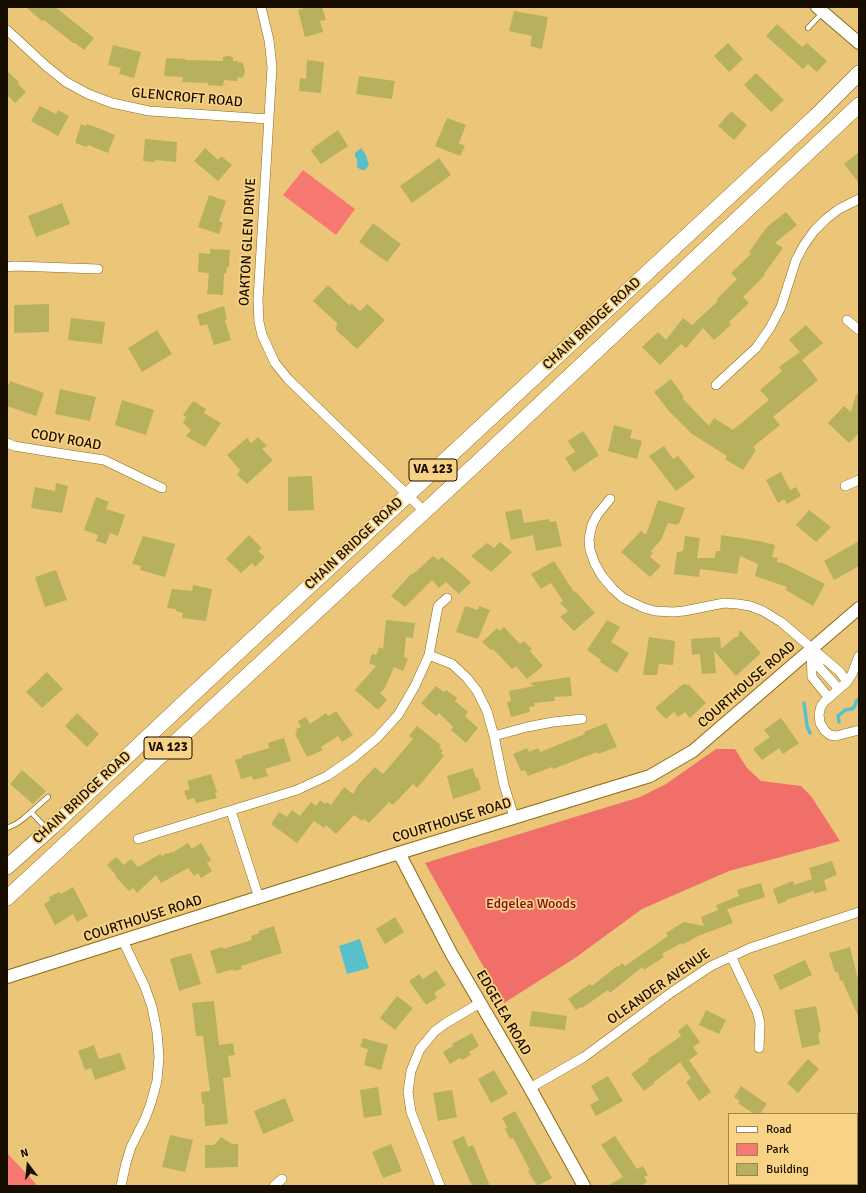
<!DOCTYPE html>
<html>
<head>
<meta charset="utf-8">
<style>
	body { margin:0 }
	#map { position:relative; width:866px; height:1193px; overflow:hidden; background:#ebc678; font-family:Signika,sans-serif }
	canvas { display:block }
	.frame { position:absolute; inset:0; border:8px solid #180e00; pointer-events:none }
	.legend { position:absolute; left:728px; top:1113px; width:130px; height:72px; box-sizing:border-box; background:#f8d385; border:1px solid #9e8450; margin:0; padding:5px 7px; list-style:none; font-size:12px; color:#180e00 }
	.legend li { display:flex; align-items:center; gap:8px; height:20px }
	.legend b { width:20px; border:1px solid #9e8450 }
	.north { position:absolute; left:8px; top:1145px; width:40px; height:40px; -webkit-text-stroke:3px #f8d385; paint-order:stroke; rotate:344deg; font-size:11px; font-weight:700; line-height:16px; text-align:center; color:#180e00 }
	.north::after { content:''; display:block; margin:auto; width:14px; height:18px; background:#180e00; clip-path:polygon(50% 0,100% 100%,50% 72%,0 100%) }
</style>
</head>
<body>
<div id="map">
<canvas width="866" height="1193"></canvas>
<div class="frame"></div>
<ul class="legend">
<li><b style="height:5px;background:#fff"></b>Road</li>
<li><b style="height:11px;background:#f77871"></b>Park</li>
<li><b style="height:11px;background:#b7b15e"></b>Building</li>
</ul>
<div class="north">N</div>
</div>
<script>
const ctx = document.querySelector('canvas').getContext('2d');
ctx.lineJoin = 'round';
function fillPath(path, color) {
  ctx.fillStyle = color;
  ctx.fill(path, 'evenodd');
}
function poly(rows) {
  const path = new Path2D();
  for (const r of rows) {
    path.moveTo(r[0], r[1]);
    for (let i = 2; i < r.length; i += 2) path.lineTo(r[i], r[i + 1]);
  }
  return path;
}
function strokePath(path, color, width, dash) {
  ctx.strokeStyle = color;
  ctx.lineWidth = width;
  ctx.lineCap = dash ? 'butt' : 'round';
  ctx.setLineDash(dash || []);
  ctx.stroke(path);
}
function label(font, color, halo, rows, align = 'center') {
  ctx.font = font + ' Signika,sans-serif';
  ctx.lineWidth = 3.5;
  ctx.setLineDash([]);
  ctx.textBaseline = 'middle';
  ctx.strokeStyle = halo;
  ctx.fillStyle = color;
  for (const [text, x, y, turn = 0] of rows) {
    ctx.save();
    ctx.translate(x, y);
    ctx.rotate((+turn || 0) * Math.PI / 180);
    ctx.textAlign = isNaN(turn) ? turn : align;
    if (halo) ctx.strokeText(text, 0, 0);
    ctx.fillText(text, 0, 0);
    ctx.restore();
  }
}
fillPath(poly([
	[303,170,355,209,336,235,283,195],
	[7,1153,38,1186,7,1186]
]), '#f77871');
fillPath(poly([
	[716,749,735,749,747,768,761,781,801,786,811,796,840,841,729,871,642,909,575,958,504,1003,425,863,640,797,666,784]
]), '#f16f69');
fillPath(poly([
	[361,148,366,155,369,165,365,170,361,170,357,167,357,159,355,157,355,153],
	[360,939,369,968,347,974,339,946]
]), '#58c0cb');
strokePath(poly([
	[804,703,807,726,810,733],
	[839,722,838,716,845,710,852,709,854,707,857,700]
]), '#58c0cb', 3.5);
fillPath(poly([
	[26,7,55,7,94,38,84,50,75,43,73,43,44,20,42,21],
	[308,7,322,7,326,20,320,21,323,32,305,37,298,10],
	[514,11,548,17,542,49,530,46,532,36,509,31],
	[777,24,802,47,807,43,827,61,817,72,808,64,803,69,766,36],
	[728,43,743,59,729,72,714,56],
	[113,45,141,52,134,78,119,74,121,68,108,65],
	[228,56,233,57,233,61,238,61,238,62,243,63,245,71,243,78,238,77,237,81,224,80,223,86,208,85,208,83,182,82,183,77,164,76,166,58,185,59,185,60,223,61,223,57],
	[307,60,324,62,321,93,299,91,300,78,306,79],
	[7,71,19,82,18,84,26,92,15,103,7,95],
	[756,73,784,100,771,112,744,85],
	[359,76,395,81,392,99,356,94],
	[40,106,56,114,58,110,69,116,58,136,31,121],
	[731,111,747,125,734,140,718,126],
	[447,118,466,125,459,143,465,146,460,156,435,146],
	[81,124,86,126,87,124,93,126,115,135,108,153,88,145,87,147,75,143],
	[338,130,348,146,321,164,311,151,314,148,314,147],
	[145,139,177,142,176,162,155,160,155,162,143,161],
	[205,148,218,160,221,156,232,165,218,181,194,161],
	[859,152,859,183,844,164],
	[439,158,451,175,412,203,400,186],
	[209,195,226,201,219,221,223,223,219,234,198,227],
	[62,203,70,224,36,237,28,216],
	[786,212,797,225,775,243,783,248,764,274,765,275,743,297,749,303,729,322,731,325,714,340,703,328,686,348,681,344,660,365,642,347,658,332,666,340,683,318,692,325,718,301,716,300,737,279,731,273,751,254,749,252,767,227],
	[373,223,401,244,387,262,359,242],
	[210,249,230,250,229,267,227,267,226,273,224,274,223,295,207,294,209,273,198,272,199,253,210,254],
	[328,285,350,306,351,303,360,311,367,304,385,320,357,349,336,330,337,323,313,301],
	[49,304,49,332,14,333,14,305],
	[224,306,227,319,225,320,231,340,214,345,207,324,200,326,197,315],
	[71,318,105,322,102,344,68,340],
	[806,325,823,343,802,360,818,380,773,417,780,425,753,447,756,450,743,470,725,459,727,456,692,434,668,410,654,392,671,379,684,397,682,398,709,426,714,418,733,430,769,400,760,390,782,371,779,367,800,352,789,340],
	[157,330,172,354,142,372,128,348],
	[10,381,44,393,36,416,7,406,7,388],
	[60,389,96,397,90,421,55,414],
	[856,394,859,395,859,433,849,443,828,423,844,406,851,412],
	[122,400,154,410,146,435,115,425],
	[193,401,206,409,204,413,221,423,205,447,186,436,191,430,183,423,186,417,183,415],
	[614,425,632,430,630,438,642,441,637,459,608,451],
	[583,431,599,455,574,472,565,458,575,452,568,441],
	[258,437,267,446,262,449,273,460,247,484,237,475,240,470,227,455,247,438,251,443],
	[664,446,673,459,678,456,695,477,676,491,649,456],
	[781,472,790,490,796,487,801,496,787,504,784,499,778,503,766,480],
	[312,476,314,510,288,511,288,477],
	[56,483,68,486,62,513,31,508,35,487,55,491],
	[96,497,109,502,106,509,125,515,118,536,110,533,106,544,96,541,98,535,84,530],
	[658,500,685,508,680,522,677,525,668,523,661,540,651,551,653,553,650,557,661,566,650,577,621,552,641,531,646,535],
	[521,509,524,523,549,519,550,522,556,521,562,546,536,551,533,535,511,540,505,512],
	[809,510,831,527,816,542,796,525],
	[249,535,262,548,258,551,265,557,255,567,252,563,241,573,226,559],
	[721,535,759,541,775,545,772,557,778,558,777,562,783,563,825,584,813,606,786,590,787,587,755,576,758,564,740,556,737,574,700,569,699,577,674,574,677,552,683,551,685,536,700,538,697,558,715,558,716,551,720,551],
	[143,536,175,544,165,577,140,570,141,566,132,564],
	[859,541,859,566,834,580,824,561],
	[500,542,512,552,491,572,471,556,487,543,494,548],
	[433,556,438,560,442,557,471,582,459,594,446,582,439,588,432,580,405,607,391,596,412,573,413,574],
	[554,561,574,592,575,591,595,613,574,631,560,617,568,611,560,603,563,601,551,583,541,589,531,574],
	[56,570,67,600,45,607,35,577],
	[193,585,212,589,206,621,182,618,183,613,176,611,176,609,167,608,172,589,192,591],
	[465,606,478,610,479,606,490,610,478,639,456,632],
	[386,620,415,623,413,638,406,637,404,657,408,659,403,671,394,667,385,688,380,693,387,700,378,710,355,690,376,666,369,663,372,654,376,655,379,647,383,649],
	[607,620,620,627,611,642,629,653,617,673,600,662,601,660,587,650],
	[504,627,520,644,524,641,532,649,530,651,543,666,527,679,516,666,512,669,493,649,491,650,482,642,497,628,499,631],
	[740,630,761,653,736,676,714,651,716,673,702,674,700,654,692,655,691,639,720,637,721,649,735,637,738,637],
	[649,637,675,641,673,665,659,664,657,675,643,675],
	[47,672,63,689,42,708,26,692],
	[570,677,572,696,554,697,555,701,534,703,535,706,529,707,530,712,511,717,507,702,511,701,509,691,534,686,530,683],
	[683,684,689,685,706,703,690,718,685,712,678,717,674,712,666,719,655,708],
	[436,686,444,692,446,690,457,698,455,701,468,712,465,716,478,728,466,743,451,730,453,727,439,713,436,716,421,703],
	[336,711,353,735,342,742,338,736,321,747,323,750,307,757,295,734,297,733,296,729,301,727,298,721,306,717,310,724,326,713,328,716],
	[77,713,99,734,87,747,65,726],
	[781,718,799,743,783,754,779,748,762,760,753,749,770,737,764,730],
	[606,723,617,747,598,754,597,752,553,769,552,767,528,776,525,770,521,771,513,754,527,748,529,752,538,748,540,752,585,734,584,732],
	[417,726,441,745,439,747,443,751,441,753,444,756,417,788,413,784,393,805,389,802,369,823,364,819,362,821,354,815,336,834,326,825,324,828,314,821,297,843,271,824,279,812,287,817,292,810,300,816,311,802,316,806,320,800,325,804,327,802,331,805,344,787,353,794,358,785,375,767,383,774,413,739,409,736],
	[284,738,291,761,265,769,268,776,253,780,252,776,241,779,235,760,242,758,242,756,269,748,268,743],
	[473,768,476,778,478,778,481,790,453,799,447,776],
	[22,770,46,791,33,804,10,784],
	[211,774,217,792,215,793,217,798,196,803,194,798,187,800,184,791,190,789,187,781],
	[188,843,192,849,201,843,211,860,207,863,212,871,201,878,198,873,194,876,188,868,161,883,156,875,137,893,133,888,129,891,115,876,116,875,107,865,116,857,124,865,131,859,138,867,160,854,162,856,167,853,168,854,171,852,172,853],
	[832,861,837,875,824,880,827,890,814,894,814,891,786,900,787,901,778,904,773,889,793,881,794,885,812,879,809,868],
	[761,883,765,897,727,909,733,923,698,936,682,945,681,943,662,954,664,957,644,970,642,967,610,993,608,990,582,1008,581,1007,576,1010,568,999,590,984,592,986,617,966,618,967,622,963,625,966,668,936,666,933,684,922,704,926,701,917,718,910,716,905,739,896,737,890],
	[73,887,88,916,77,922,73,914,55,925,44,904,50,900,49,897,59,892,61,894],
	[395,917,404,932,385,944,376,929],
	[274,926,282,953,241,966,242,969,233,971,233,969,217,974,210,951,222,947,223,949,252,940,251,936,259,933,258,931],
	[850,947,859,983,859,1018,842,980,840,981,838,972,835,972,829,953],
	[191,953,201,984,179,991,170,959],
	[805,960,812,975,780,990,773,975],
	[436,970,446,985,434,993,437,998,426,1005,409,981,419,974,423,979],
	[397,996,413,1008,395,1030,380,1018],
	[214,1001,219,1045,233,1043,235,1055,228,1056,231,1077,223,1078,228,1124,205,1126,204,1104,202,1103,201,1092,210,1091,203,1036,196,1036,192,1003],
	[816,1006,821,1032,818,1033,820,1044,802,1048,794,1010],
	[706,1010,726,1020,719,1034,699,1025],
	[532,1011,567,1016,565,1030,529,1026],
	[687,1024,700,1042,693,1047,698,1054,689,1060,711,1092,699,1101,686,1082,691,1078,680,1062,654,1082,655,1083,644,1091,631,1074,649,1061,648,1059,681,1036,678,1031],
	[472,1033,479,1046,469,1052,471,1055,462,1060,460,1058,450,1064,443,1052,453,1046,452,1044],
	[363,1038,388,1045,381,1070,364,1065,368,1049,360,1047],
	[94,1045,99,1059,120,1053,126,1069,95,1080,91,1068,85,1070,78,1051],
	[808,1059,819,1069,798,1093,787,1083],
	[494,1070,508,1094,491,1103,478,1079],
	[608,1076,623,1101,596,1116,590,1105,599,1100,591,1086],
	[741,1086,767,1104,760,1114,754,1114,738,1103,740,1101,734,1097],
	[378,1087,382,1115,364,1118,360,1090],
	[452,1090,457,1117,438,1121,433,1093],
	[285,1098,294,1121,263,1134,254,1111],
	[515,1111,552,1178,537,1186,528,1171,530,1170,513,1138,510,1139,505,1129,507,1127,502,1118],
	[170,1135,193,1140,185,1172,162,1167],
	[464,1136,468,1147,473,1145,490,1186,472,1186,452,1141],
	[615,1136,637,1169,643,1166,648,1175,644,1177,647,1182,641,1186,607,1186,623,1177,601,1145],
	[221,1137,232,1144,238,1144,238,1167,205,1168,205,1145,214,1145],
	[391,1144,402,1171,383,1178,372,1152]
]), '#b7b15e');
const service = poly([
	[808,28,823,12],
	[31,812,46,828],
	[7,828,16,824,23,819,48,797]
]);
const minor = poly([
	[261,7,269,40,272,67,258,300,259,322,262,335,275,363,288,379,424,511],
	[7,30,46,66,66,82,88,94,112,103,149,111,269,119],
	[7,267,15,266,98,269],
	[847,320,859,330],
	[716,385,756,348,770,328,781,307,796,260,804,245,814,231,826,219,839,209,859,199],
	[7,443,14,446,51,452,104,460,162,488],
	[845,486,859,480],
	[610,499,597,515,592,525,589,539,590,550,595,564,602,576,613,589,623,598,644,608,655,611,673,612,684,611,724,603,738,604,750,606,763,611,781,622,840,672,847,682],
	[811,648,812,677,829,698],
	[813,651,820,668,839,689],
	[429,655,452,664,467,678,477,691,487,711,494,736,504,785,514,817],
	[859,656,852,674,847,682,825,701,821,706,819,714,820,723,825,731,830,735,836,736,859,730],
	[494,736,527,727,553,722,582,719],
	[231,811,259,898],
	[138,839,297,790,327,776,353,758,377,738,398,715,415,686,429,655,438,606,447,598],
	[731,956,757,1011,760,1023,759,1048],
	[530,1088,584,1057,672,992,711,966,750,948,859,912],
	[857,1161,859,1159],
	[121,1186,126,1163,131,1147,145,1119,151,1103,157,1081,159,1057,157,1032,152,1007,145,987,123,941],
	[274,1186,282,1179],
	[440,1186,411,1112,408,1092,411,1071,420,1049,435,1031,446,1023,480,1003],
	[815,1186,818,1184]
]);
const tertiary = poly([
	[817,7,859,43],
	[399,853,451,953,530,1088,584,1186],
	[7,977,399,853,650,776,693,751,859,608]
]);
const primary = poly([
	[7,867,52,827,190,697,816,116,859,73],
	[7,898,477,463,859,105]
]);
strokePath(service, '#8c6b13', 6);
strokePath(minor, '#8c6b13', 10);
strokePath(tertiary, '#8c6b13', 14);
strokePath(primary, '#8c6b13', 16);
strokePath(service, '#fff', 4.5);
strokePath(minor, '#fff', 9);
strokePath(tertiary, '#fff', 12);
strokePath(primary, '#fff', 15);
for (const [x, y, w] of [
	[433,470,48],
	[168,748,48]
]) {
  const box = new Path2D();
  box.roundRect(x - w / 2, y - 11, w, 22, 3);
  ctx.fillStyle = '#f8d385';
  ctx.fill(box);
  strokePath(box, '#180e00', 1);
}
label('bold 13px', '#180e00', null, [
	["VA 123",433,470],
	["VA 123",168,748]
]);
label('14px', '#180e00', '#f8d385', [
	["GLENCROFT ROAD",187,98,5],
	["OAKTON GLEN DRIVE",248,242,-87],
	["CHAIN BRIDGE ROAD",592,324,-43],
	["CODY ROAD",66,440,10],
	["CHAIN BRIDGE ROAD",354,544,-43],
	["COURTHOUSE ROAD",747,685,-41],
	["CHAIN BRIDGE ROAD",82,798,-43],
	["COURTHOUSE ROAD",452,821,-17],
	["COURTHOUSE ROAD",143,919,-18],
	["OLEANDER AVENUE",659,987,-35],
	["EDGELEA ROAD",503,1013,60]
]);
label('14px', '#830714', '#f8d385', [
	["Edgelea Woods",531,904]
]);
</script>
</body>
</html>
